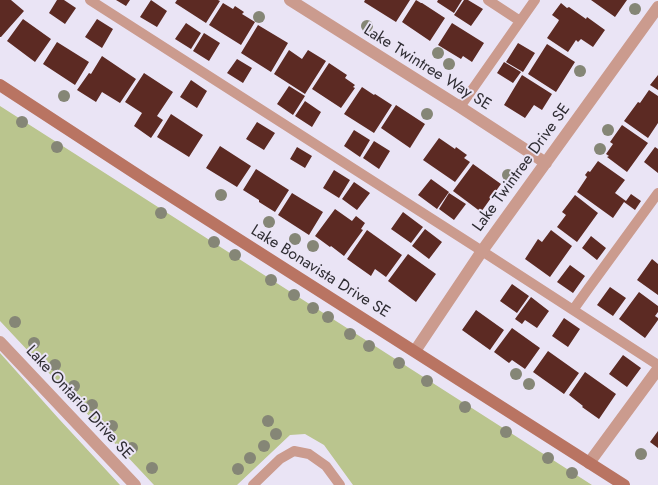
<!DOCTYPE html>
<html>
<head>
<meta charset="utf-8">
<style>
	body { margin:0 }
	canvas { display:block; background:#eae4f5 }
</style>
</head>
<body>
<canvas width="658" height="485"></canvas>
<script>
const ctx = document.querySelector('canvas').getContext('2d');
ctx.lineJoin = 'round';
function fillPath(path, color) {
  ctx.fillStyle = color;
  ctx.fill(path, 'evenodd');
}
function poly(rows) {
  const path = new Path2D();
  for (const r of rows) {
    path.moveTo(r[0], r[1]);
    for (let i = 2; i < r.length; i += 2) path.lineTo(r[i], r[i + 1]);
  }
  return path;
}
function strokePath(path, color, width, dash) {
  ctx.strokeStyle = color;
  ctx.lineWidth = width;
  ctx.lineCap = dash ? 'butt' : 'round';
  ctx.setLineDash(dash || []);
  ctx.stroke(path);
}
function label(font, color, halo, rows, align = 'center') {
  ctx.font = font + ' Jost,sans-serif';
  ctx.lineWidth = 4;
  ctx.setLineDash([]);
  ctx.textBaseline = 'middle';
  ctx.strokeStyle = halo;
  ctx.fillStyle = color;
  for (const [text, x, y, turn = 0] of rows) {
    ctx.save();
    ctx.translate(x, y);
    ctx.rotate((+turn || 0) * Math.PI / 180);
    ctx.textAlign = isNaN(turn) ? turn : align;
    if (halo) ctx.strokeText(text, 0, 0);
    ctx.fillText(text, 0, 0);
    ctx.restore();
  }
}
fillPath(poly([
	[0,106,108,175,592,485,353,485,324,445,305,434,290,435,237,485,154,485,0,321],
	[0,353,59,419,120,485,0,485]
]), '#bac58e');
fillPath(poly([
	[0,0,11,0,24,11,1,37,0,37],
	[57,0,64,0,76,8,65,24,49,13],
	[116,0,130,0,126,6],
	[151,0,167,11,157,27,140,17],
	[177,0,218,0,220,1,206,23,175,3],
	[365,0,410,0,396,22,364,2],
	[416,0,421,3,422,3,445,18,430,41,402,22],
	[438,0,462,0,454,13,437,2],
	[464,0,468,0,483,9,471,26,454,15],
	[591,0,627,0,615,17],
	[223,3,233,9,235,6,244,12,242,14,255,22,241,45,209,25],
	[561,3,567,8,569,7,586,19,587,17,605,30,593,47,581,39,578,42,576,40,568,52,547,38,558,22,559,20,552,15],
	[23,19,51,39,35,62,7,41],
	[97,19,113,29,102,48,85,37],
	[186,23,201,33,191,49,175,39],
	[452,23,484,43,472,62,463,56,461,59,438,45],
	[258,25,288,43,271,72,241,53],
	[204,33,220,43,209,61,193,51],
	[57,42,89,62,75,85,43,64],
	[518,43,535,53,523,72,506,62],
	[547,44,575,62,556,92,528,74],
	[289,50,302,59,308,50,326,61,305,94,274,74],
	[102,56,136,79,120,103,102,92,96,102,77,90,89,73,91,74],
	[237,59,252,68,243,83,227,73],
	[504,62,521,72,513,83,497,73],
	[329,63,347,75,345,78,355,85,353,87,355,88,341,108,312,89],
	[144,73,173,92,157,116,163,120,151,138,134,126,142,113,125,102],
	[522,75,552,94,542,110,534,105,525,118,504,105],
	[658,75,658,90,650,85],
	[191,80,207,91,197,108,180,97],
	[289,86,305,96,293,115,277,104],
	[362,87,374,95,375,94,392,105,374,133,344,114],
	[649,90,658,96,658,123,648,138,624,121,638,102,640,103],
	[305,101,321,112,312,127,295,116],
	[396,105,425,124,410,148,381,128],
	[171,114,203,135,189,157,157,137],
	[257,122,275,133,264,150,246,139],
	[622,125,648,143,627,172,607,157,609,156,606,154,613,144,610,142],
	[354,130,370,140,360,157,344,146],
	[439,138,455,149,456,147,467,155,464,158,470,162,455,182,423,160],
	[374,141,390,151,379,169,363,158],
	[220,146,251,166,237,187,206,168],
	[297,147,312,156,305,168,290,159],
	[655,147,658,149,658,173,644,162],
	[598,161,625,180,615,193,626,201,631,194,641,201,635,210,624,202,613,218,577,192,587,177,585,175,588,171,590,172],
	[473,164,501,184,481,212,453,191],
	[256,169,289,190,275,212,259,202,259,200,243,190],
	[334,170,350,180,339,198,323,188],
	[431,179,449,192,437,209,418,195],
	[354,182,370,193,357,210,342,199],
	[292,193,323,212,309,235,278,215],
	[449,193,466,204,454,220,439,209],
	[575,195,598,213,577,242,557,227,566,215,562,212],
	[335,209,352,221,356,216,365,223,361,229,363,230,344,256,331,246,330,247,315,236],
	[403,212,423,227,411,243,391,229],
	[425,229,442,242,429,259,412,246],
	[367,230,402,255,386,277,375,269,371,276,347,259],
	[551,230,572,246,550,277,525,259,538,239,542,242],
	[591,236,606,248,597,260,582,248],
	[408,254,436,274,416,302,388,281],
	[652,259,658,264,658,295,637,280],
	[570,265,585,276,573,293,557,282],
	[512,284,529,296,517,313,500,301],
	[610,287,626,298,613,316,597,305],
	[639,292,658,306,658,312,655,316,658,318,658,320,645,338,619,319],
	[531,297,549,311,537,328,525,320,522,324,515,319],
	[476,310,504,330,490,350,462,330],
	[564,318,580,329,568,347,552,336],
	[512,328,540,348,525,369,512,360,509,363,494,352],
	[548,351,579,373,564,394,533,372],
	[623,355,641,368,627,387,609,374],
	[585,372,616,394,599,419,582,407,583,406,569,395],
	[658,431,658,448,650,442]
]), '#5c2a23');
strokePath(poly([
	[90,0,482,251,658,365],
	[488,0,520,21],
	[460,107,535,0],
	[573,310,588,289,658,193],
	[253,485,280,459,294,451,309,454,326,466,340,485]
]), '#cb9b8e', 10);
strokePath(poly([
	[290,0,460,107,546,163],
	[0,342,135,485],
	[415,351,482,251,658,7],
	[589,463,658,369]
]), '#cb9b8e', 12);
strokePath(poly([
	[0,85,147,181,624,485]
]), '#b97462', 12);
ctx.fillStyle = '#858676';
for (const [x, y] of [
	[635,9],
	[259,17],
	[367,26],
	[438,53],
	[449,64],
	[580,71],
	[64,96],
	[427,114],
	[22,122],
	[608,130],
	[57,147],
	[600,149],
	[508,175],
	[221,195],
	[161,213],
	[269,222],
	[295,239],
	[214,242],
	[313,246],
	[235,255],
	[271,280],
	[294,295],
	[313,308],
	[328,317],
	[15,322],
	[350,334],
	[34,343],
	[369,346],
	[399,363],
	[55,365],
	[516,374],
	[427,381],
	[529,384],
	[74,386],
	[92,405],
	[465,407],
	[268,421],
	[112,426],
	[506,432],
	[276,434],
	[264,446],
	[132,448],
	[641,454],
	[250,458],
	[548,458],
	[152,468],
	[238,469],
	[572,473]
]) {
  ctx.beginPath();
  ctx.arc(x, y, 6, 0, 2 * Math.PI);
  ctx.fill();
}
label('16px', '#2f2d33', '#eae4f5', [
	["Lake Twintree Way SE",427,68,32],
	["Lake Twintree Drive SE",522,168,-54],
	["Lake Bonavista Drive SE",320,272,32],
	["Lake Ontario Drive SE",79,403,47]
]);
</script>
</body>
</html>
